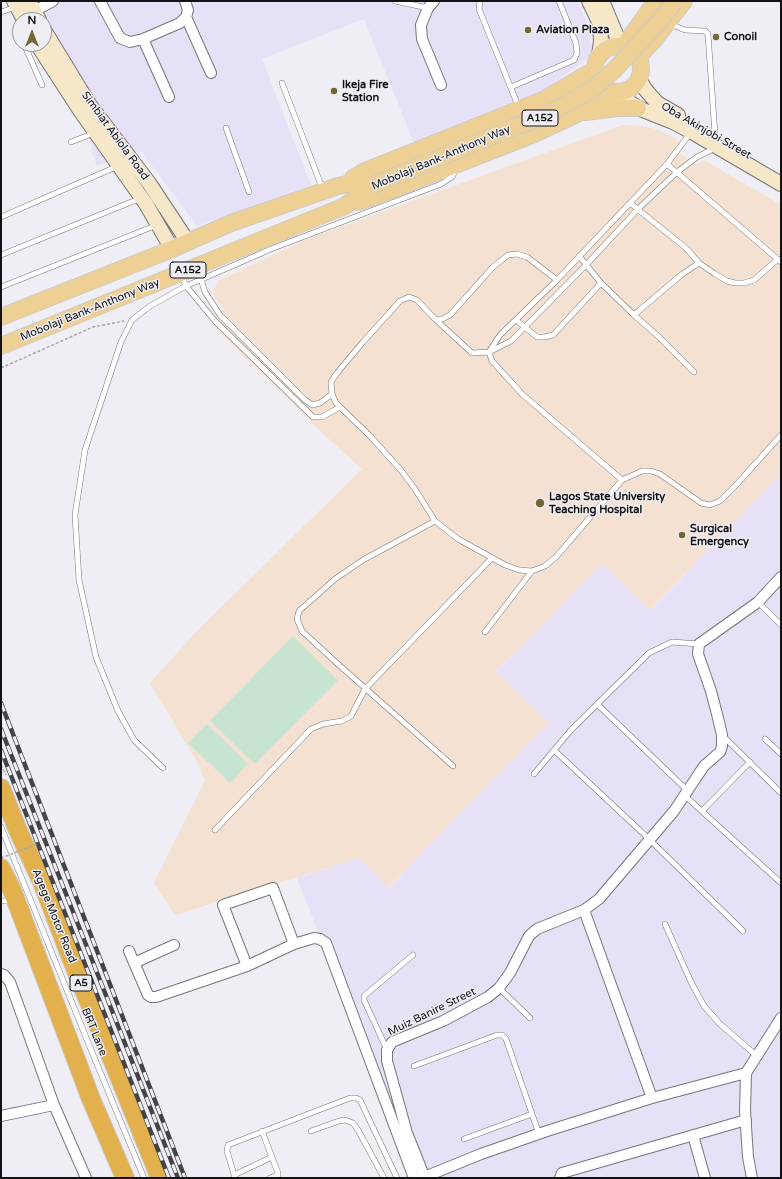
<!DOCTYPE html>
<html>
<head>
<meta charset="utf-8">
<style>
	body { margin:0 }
	#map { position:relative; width:782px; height:1179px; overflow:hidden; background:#efeef4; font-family:"Varela Round",sans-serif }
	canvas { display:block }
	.frame { position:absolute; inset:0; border:2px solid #121214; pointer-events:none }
	.north { position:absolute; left:12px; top:12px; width:40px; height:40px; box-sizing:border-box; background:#efeef4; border:1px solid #97969a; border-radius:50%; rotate:0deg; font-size:11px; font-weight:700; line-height:16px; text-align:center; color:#121214 }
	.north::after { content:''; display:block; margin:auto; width:14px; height:18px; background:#746734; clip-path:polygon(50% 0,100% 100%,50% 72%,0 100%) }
</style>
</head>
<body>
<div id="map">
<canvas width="782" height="1179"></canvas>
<div class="frame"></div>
<div class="north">N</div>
</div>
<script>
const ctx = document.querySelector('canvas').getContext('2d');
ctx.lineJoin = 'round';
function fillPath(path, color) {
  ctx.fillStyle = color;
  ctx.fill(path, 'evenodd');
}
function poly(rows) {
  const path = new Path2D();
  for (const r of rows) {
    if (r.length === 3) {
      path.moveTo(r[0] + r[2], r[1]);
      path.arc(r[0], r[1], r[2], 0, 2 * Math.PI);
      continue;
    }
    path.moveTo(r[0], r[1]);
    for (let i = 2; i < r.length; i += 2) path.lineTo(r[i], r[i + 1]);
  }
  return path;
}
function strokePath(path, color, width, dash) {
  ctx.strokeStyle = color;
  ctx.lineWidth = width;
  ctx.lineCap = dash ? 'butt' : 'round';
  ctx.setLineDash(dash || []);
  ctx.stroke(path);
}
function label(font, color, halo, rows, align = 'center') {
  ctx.font = font + ' "Varela Round",sans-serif';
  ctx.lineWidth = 3;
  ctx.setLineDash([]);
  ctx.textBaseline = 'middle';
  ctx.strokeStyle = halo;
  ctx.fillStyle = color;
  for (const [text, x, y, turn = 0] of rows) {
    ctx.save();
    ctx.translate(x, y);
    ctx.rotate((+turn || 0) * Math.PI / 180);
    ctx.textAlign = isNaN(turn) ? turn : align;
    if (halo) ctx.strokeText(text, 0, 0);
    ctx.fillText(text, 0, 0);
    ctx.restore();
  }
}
fillPath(poly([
	[21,1,578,1,589,28,593,51,584,61,539,94,414,143,364,19,262,59,311,185,197,226,141,151,97,166,91,149,92,144,34,44,44,44,44,20,20,20],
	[781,474,781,1178,402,1178,407,1176,335,975,297,878,359,858,389,888,457,816,549,723,495,672,519,649,602,564,651,610]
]), '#e6e1f7');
fillPath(poly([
	[623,125,650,127,672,136,680,142,675,150,696,165,704,160,781,205,781,474,650,610,602,564,519,649,495,671,549,723,457,816,388,888,359,858,175,915,154,883,205,781,198,763,150,683,196,632,362,469,320,431,212,325,224,310,214,296,213,290,220,280,310,238]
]), '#f4e1d1');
fillPath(poly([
	[293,636,338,680,255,764,210,721],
	[207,724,248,764,230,783,188,743]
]), '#c7e4d2');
const lane = poly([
	[395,1,428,8],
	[480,1,479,9,519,108],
	[1,12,16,7],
	[670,24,685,30,705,31,708,34,715,135],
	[24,44,42,85],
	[282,83,323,190],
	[511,87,574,60,577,53,576,43,559,1],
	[226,128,249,192],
	[71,142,94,133],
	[667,164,781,262],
	[630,203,687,249,699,263,715,274,727,281,735,283,744,283,754,280,778,259],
	[1,217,118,166],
	[1,255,141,198],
	[579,256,601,283,634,315,681,275,699,263],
	[181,274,186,286,215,321,313,417,322,417,340,407],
	[201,279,205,292,220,315,304,399,312,405,320,403,332,394],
	[557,280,527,257,517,254,508,255,493,267,450,315,442,319,435,319,417,300,409,297,400,301,363,342,337,373,331,382,332,394,336,403,370,436,400,469,415,489,435,521,458,539,505,565,519,570,532,571,545,566,556,557,622,480,642,471,651,471,660,474,701,503,710,505,720,501,737,484,781,435],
	[1,287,152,227,156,223],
	[634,315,658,336,694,372],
	[435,319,472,353,489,352,511,341,586,265,638,209,677,172,697,157,715,148],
	[516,320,537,337,545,337,553,335,601,283],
	[622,480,522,394,492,361,489,352,500,335,557,280,667,164,691,132],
	[435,521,363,560,335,579,299,611,297,619,302,631,339,665,453,766],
	[758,602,781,625],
	[485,632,532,571],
	[597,704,688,791],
	[723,736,781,793],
	[765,739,781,754],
	[554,750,649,839,743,931],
	[163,768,134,740,118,711,96,657,79,580,75,515,85,450,121,342,132,320,150,306,186,286,271,249,441,184,452,177,456,169],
	[534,774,571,730,649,653,672,642,699,644],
	[684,795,781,883],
	[702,811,750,762],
	[1,827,92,1052,144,1178],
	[215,830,311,729,323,724,342,721,351,716,365,689,492,558],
	[1,901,12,901],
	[665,924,691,982,704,1006,720,1024,757,1056],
	[499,988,530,1018],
	[387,1050,364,1000,364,996,413,955],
	[414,1066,497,1035,502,1035,506,1039,539,1134],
	[262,1131,278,1173,278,1175,270,1178],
	[311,1131,339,1121,345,1120,353,1123,358,1130,384,1178],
	[464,1139,532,1114],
	[234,1175,272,1157],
	[235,1178,227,1151,228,1145,350,1098,356,1098,360,1100,397,1178]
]);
const street = poly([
	[100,1,120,38,130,42,143,39,180,23,186,17,188,10,185,1],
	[434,1,428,8,421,25,422,39,441,85],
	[29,14,53,1],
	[186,17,211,73],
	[143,39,169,97],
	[129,951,148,995,151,997,156,997,247,966,294,944,314,938,320,939,326,943,414,1178],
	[134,963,174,945],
	[247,966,223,905,273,888,294,944],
	[1,974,4,975,10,982,54,1105,86,1178],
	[652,1098,584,910,599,899,674,811,704,766,720,752,722,746,722,735,718,718,711,691,698,654,699,644,758,602,781,577],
	[1,1116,54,1105],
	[693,1135,705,1178],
	[422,1178,481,1154,547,1131,652,1098,746,1073],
	[425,1178,407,1133,391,1075,387,1061,387,1050,392,1042,443,1021,488,997,499,988,510,973,529,936,537,929,584,910],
	[560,1178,562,1173,746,1120],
	[752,1178,748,1157,745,1111,746,1073,781,1018]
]);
const secondary = poly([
	[14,1,24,20],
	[29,1,39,20],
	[589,1,600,24,601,41,599,55],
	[602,1,621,46],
	[44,30,89,104,149,183,188,242],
	[37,44,79,109,146,204,172,249],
	[639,79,645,89,657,103,678,115],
	[615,92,638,108,673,122,692,132,781,184]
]);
const primary = poly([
	[618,69,23],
	[624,46,656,1],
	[638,57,654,40,684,1],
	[586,112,617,108,638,108],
	[353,178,365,171,545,99,594,70],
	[358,202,376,196,534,134,577,114,598,102,610,91],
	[1,317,172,249,231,223,338,186,369,179],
	[1,346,345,206,371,186]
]);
const highway = poly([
	[1,788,19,833,42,882,71,958,160,1178],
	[1,868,12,890,91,1099,125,1178]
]);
strokePath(lane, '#76757a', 6);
strokePath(street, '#76757a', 12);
strokePath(secondary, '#76757a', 16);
strokePath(primary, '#cbcbcb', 18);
strokePath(highway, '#cbcbcb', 20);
strokePath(poly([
	[1,368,93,327,124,321],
	[1,765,6,775]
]), '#a6a5aa', 1.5, [3, 2]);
strokePath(lane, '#fff', 5);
strokePath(street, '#fff', 10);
strokePath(secondary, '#f6e7c9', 14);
strokePath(primary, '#eed094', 16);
strokePath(highway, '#e2b04c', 18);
const rail = poly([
	[1,703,185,1178],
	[1,729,178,1178],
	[1,750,169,1178]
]);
strokePath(rail, '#444447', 4.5);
strokePath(rail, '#efeef4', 3, [9]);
const primaryBridge = poly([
	[371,186,517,126,541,118,577,98,594,88,614,70,658,23,675,1]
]);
strokePath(primaryBridge, '#cbcbcb', 18, []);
strokePath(poly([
	[1,858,37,844]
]), '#a6a5aa', 1.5, [3, 2]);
strokePath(primaryBridge, '#eed094', 16);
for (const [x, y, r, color] of [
	[528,30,4,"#746734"],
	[716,37,4,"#746734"],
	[334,91,4,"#746734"],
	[540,503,5,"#746734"],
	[682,535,4,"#746734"]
]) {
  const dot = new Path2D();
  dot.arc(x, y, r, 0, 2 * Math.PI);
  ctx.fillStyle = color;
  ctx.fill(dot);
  strokePath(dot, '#efeef4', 1.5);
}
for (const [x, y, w] of [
	[540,118,36],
	[188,270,36],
	[81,983,22]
]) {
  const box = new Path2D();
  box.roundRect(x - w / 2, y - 8, w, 16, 3);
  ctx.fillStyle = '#efeef4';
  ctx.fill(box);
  strokePath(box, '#121214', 1);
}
label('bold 10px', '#121214', null, [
	["A152",540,118],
	["A152",188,270],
	["A5",81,983]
]);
label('bold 11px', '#121214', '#efeef4', [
	["Aviation Plaza",536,30],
	["Conoil",724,37],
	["Ikeja Fire",342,85],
	["Station",342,98],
	["Lagos State University",549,497],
	["Teaching Hospital",549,510],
	["Surgical",690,529],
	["Emergency",690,542]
], 'left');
label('11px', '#121214', '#efeef4', [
	["Oba Akinjobi Street",706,131,30],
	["Simbiat Abiola Road",115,136,54],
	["Mobolaji Bank-Anthony Way",441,158,-23],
	["Mobolaji Bank-Anthony Way",90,310,-22],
	["Agege Motor Road",54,916,68],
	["Muiz Banire Street",432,1012,-26],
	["BRT Lane",94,1032,68]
]);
</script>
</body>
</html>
